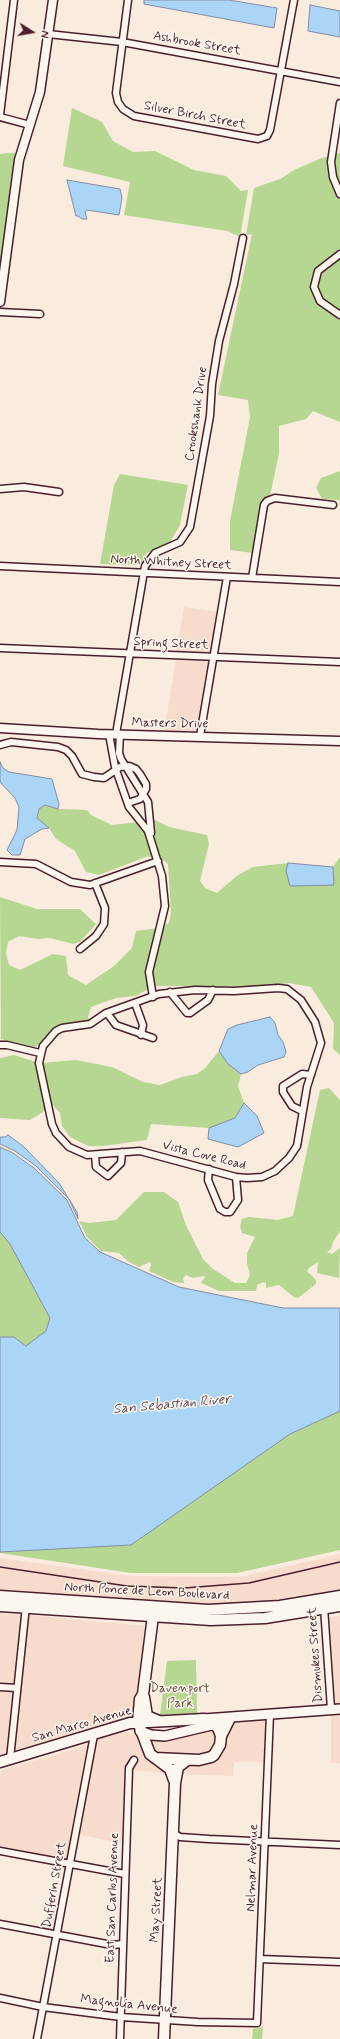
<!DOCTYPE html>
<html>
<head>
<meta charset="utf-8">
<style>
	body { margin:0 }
	#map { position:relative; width:340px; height:2039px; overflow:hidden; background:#f9ebde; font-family:Mynerve,sans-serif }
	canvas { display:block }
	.north { position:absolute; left:12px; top:12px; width:40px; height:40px; -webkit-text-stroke:3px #fbf7ec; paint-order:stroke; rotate:101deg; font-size:11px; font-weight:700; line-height:16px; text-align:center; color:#4a1f2b }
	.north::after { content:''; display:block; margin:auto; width:14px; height:18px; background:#4a1f2b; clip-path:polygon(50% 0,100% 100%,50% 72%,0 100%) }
</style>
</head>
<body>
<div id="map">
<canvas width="340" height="2039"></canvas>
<div class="north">N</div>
</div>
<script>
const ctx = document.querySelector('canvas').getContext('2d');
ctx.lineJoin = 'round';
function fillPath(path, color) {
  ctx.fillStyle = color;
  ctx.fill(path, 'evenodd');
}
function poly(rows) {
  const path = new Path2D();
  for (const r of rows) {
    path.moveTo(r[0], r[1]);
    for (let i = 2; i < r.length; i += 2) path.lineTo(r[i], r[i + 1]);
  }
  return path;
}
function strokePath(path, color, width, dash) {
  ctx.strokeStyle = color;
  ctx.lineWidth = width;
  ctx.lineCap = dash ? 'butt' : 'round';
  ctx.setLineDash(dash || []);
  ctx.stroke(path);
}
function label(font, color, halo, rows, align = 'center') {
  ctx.font = font + ' Mynerve,sans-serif';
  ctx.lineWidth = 3;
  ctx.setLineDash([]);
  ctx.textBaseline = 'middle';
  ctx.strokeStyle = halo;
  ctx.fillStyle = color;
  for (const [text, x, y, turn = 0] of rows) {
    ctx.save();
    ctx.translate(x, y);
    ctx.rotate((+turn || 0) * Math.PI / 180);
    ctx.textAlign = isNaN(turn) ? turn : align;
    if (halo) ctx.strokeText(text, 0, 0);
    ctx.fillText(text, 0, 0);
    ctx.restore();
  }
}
fillPath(poly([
	[184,607,218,612,211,654,176,653],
	[176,658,210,660,197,733,164,733],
	[340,1554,340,1589,242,1605,180,1606,0,1590,0,1558,131,1576,240,1577],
	[0,1613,22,1615,15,1685,0,1684],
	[28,1615,149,1626,135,1720,14,1755],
	[340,1616,340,1706,333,1706,328,1618],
	[0,1689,14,1691,7,1757,0,1759],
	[340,1711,340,1763,331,1763,331,1712],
	[267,1717,266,1762,234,1762,233,1776,178,1774,187,1764,206,1762,224,1739,232,1721],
	[215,1728,216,1730,217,1744,209,1755,155,1756,146,1738],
	[119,1731,138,1736,138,1743,144,1754,171,1774,132,1770,133,1765,139,1760,134,1757,128,1762,123,1844,78,1834,97,1737],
	[88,1745,68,1858,62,1860,0,1848,0,1774,2,1770]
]), '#f7dcce');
fillPath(poly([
	[72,108,102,122,113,141,133,152,155,151,194,170,226,176,241,191,248,190,240,237,227,231,124,215,130,182,63,166],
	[11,153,18,154,0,279,0,154],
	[340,153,340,422,313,411,306,419,279,426,279,453,270,496,263,500,261,505,253,553,230,550,230,521,250,417,248,400,218,395,252,234,246,235,254,188,280,179,296,169,322,158],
	[340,471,340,500,322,499,316,488,321,478],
	[120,474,188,485,180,525,170,542,147,553,141,565,100,564,114,485],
	[45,805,58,809,87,810,91,815,112,825,139,822,145,832,154,857,146,857,99,875,86,872,75,851,56,839,49,828,37,818,39,809],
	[153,819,169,827,207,835,209,844,200,881,205,888,217,893,238,875,253,867,288,863,286,871,334,878,333,867,340,857,340,1055,333,1049,334,1023,311,987,289,983,264,987,154,986,152,972,155,960,165,925,169,923,171,913,168,864,160,858,155,840],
	[0,897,37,909,80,909,96,924,80,942,73,944,50,938,38,939,19,936,8,942,6,953,9,965,20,970,53,954,66,956,68,975,86,985,114,966,132,948,136,931,158,928,146,971,148,989,136,996,116,998,91,1007,88,1017,90,1020,55,1029,48,1034,40,1045,34,1047,1,1039],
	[219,1051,228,1064,241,1074,238,1086,244,1103,235,1118,209,1128,151,1124,147,1140,103,1146,88,1146,70,1137,62,1126,60,1113,53,1105,51,1106,42,1063,76,1060,112,1067,143,1082,160,1085,182,1077,197,1074,205,1068],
	[14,1055,36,1062,46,1110,30,1120,0,1118,0,1058],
	[329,1088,340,1100,340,1231,333,1242,331,1249,327,1252,332,1254,340,1248,339,1278,317,1273,318,1262,309,1268,307,1271,316,1280,316,1284,298,1298,294,1297,279,1285,266,1288,266,1283,263,1282,257,1285,256,1291,219,1291,201,1283,205,1277,203,1276,193,1278,186,1275,183,1278,184,1283,173,1282,149,1271,151,1264,150,1262,139,1267,129,1262,119,1253,101,1251,87,1237,79,1221,89,1223,116,1220,144,1192,164,1192,178,1202,186,1225,203,1259,213,1269,235,1283,246,1283,250,1275,247,1263,247,1253,255,1237,242,1233,240,1226,242,1219,249,1217,278,1220,293,1216,320,1090],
	[0,1232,10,1244,50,1318,46,1331,26,1346,14,1337,0,1337],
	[340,1411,340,1550,237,1573,131,1573,0,1553,0,1552,131,1545,290,1434],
	[196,1660,197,1713,160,1715,167,1661],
	[263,2027,262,2039,252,2039,253,2029]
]), '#b5d791');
const water = poly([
	[144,0,229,0,277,8,274,28,144,4,144,0],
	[310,5,340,11,340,37,308,31,310,5],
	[67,180,120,189,122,198,119,215,87,210,85,212,87,219,82,219,78,216,76,216,67,180],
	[0,762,3,768,9,772,52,779,59,804,58,809,45,805,39,809,37,818,49,828,42,829,25,839,20,855,12,855,7,850,17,830,19,807,15,798,0,782,0,762],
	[288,863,333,867,334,885,290,886,286,871,288,863],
	[270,1017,275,1023,278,1035,283,1042,286,1052,284,1057,258,1065,248,1072,241,1074,228,1064,219,1051,228,1029,237,1025,270,1017],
	[244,1103,257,1116,264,1133,238,1147,208,1139,209,1128,235,1118,244,1103],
	[8,1135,23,1146,59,1183,77,1212,78,1219,69,1199,36,1166,15,1151,0,1144,0,1137,5,1137,8,1135],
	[0,1147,13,1153,34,1168,67,1200,85,1238,100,1252,179,1287,283,1308,340,1308,340,1411,290,1434,131,1545,0,1552,0,1337,14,1337,26,1346,46,1331,50,1318,10,1244,0,1232,0,1147]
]);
fillPath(water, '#aad5f6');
strokePath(water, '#848ca5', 1);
const minor = poly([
	[128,0,116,93,118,102,123,109,134,116,258,139,267,136,270,130,294,0],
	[48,34,122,42,340,82],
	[340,103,331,162,333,177,340,194],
	[0,115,14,0],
	[0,117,30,125],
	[340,254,318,271,314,287,320,301,340,315],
	[0,312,40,314],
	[0,489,24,487,59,492],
	[0,566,340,582],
	[252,578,264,505,267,501,275,498,333,505],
	[0,648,340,662],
	[109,734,115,767,129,807,148,831,162,876,165,906,149,972,153,997],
	[116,734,145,566,155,553,180,542,190,527,210,416,212,384,219,341,234,284,243,238],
	[120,734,119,753,121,759,148,802,151,833],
	[200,736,227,577],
	[0,745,11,742,58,747,66,750,72,756,82,774,94,777,104,778,120,767,129,766,136,769,140,774,146,784,146,789,140,799,128,803],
	[0,862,36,864,71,882,90,885,158,861],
	[80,949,96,936,104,924,105,908,95,883],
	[278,988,287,989,301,1000,315,1022,321,1043,307,1087,297,1146,289,1158,275,1171,262,1177,247,1178,236,1177,140,1151,87,1155,69,1147,56,1133,52,1124,39,1063,43,1046,56,1031,62,1028,90,1024,106,1013,159,994,195,990,234,991,278,988],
	[170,992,187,1013,190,1013,208,1000,213,990],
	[135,1003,143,1025,141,1035],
	[107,1013,116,1025,153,1038],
	[0,1045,7,1045,40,1053],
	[302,1111,292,1106,283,1092,283,1086,302,1074,311,1075],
	[95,1155,96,1167,108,1176,121,1163,122,1152],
	[209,1169,208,1180,220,1209,225,1212,230,1212,238,1200,236,1177],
	[324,1607,331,1709],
	[0,1687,17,1688],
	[10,1759,26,1606],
	[173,1833,180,1837,209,1839,340,1845],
	[0,1851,125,1874],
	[0,1924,112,1945,123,1944],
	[260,1959,340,1962],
	[0,1998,43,2007,121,2017,198,2022,257,2023,270,1714],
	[37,2039,94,1735],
	[120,2039,129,1768,134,1760]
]);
const tertiary = poly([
	[0,302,19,160,40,92,53,0],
	[0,728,98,734,340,741]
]);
const secondary = poly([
	[204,1719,340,1709],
	[140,1731,151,1735,165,1736,220,1723]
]);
const primary = poly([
	[154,1608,143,1694,140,1699,138,1722,150,1754,170,1769,174,1780],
	[144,1697,147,1716,159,1721],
	[221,1736,229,1720],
	[0,1762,130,1723,204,1719,210,1721,218,1728,221,1736,220,1745,214,1755,211,1757,199,1760,155,1758],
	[164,2039,175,1783,178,1767,187,1760]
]);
const trunk = poly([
	[0,1596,208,1610,280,1606,340,1596],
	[0,1606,211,1620,265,1618,340,1606]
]);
strokePath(minor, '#4a1f2b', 9);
strokePath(tertiary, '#4a1f2b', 11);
strokePath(secondary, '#4a1f2b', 12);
strokePath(primary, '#4a1f2b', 13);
strokePath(trunk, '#4a1f2b', 13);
strokePath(minor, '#fbf7ec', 6);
strokePath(tertiary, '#fbf7ec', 8);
strokePath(secondary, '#fbf7ec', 9);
strokePath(primary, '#fbf7ec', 10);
strokePath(trunk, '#fbf7ec', 10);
strokePath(poly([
	[0,1567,127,1586,184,1588,249,1583,340,1562]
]), '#4a1f2b', 1.5);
label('13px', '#4a1f2b', '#fbf7ec', [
	["Ashbrook Street",197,44,10],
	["Silver Birch Street",195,116,11],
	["Crookshank Drive",197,414,-82],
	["North Whitney Street",171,563,3],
	["Spring Street",171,644,3],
	["Masters Drive",170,724,1],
	["Vista Cove Road",204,1156,14],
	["North Ponce de Leon Boulevard",147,1592,3],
	["Dismukes Street",316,1655,-94],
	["San Marco Avenue",82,1725,-16],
	["Nelmar Avenue",253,1868,-88],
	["Dufferin Street",55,1885,-80],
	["East San Carlos Avenue",113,1898,-88],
	["May Street",157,1910,-87],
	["Magnolia Avenue",129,2005,6]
]);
label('13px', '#654d44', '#fbf7ec', [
	["Davenport",180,1689],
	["Park",180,1704]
]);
label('italic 14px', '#624c5e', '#fbf7ec', [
	["San Sebastian River",172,1405,-5]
]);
</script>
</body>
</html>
